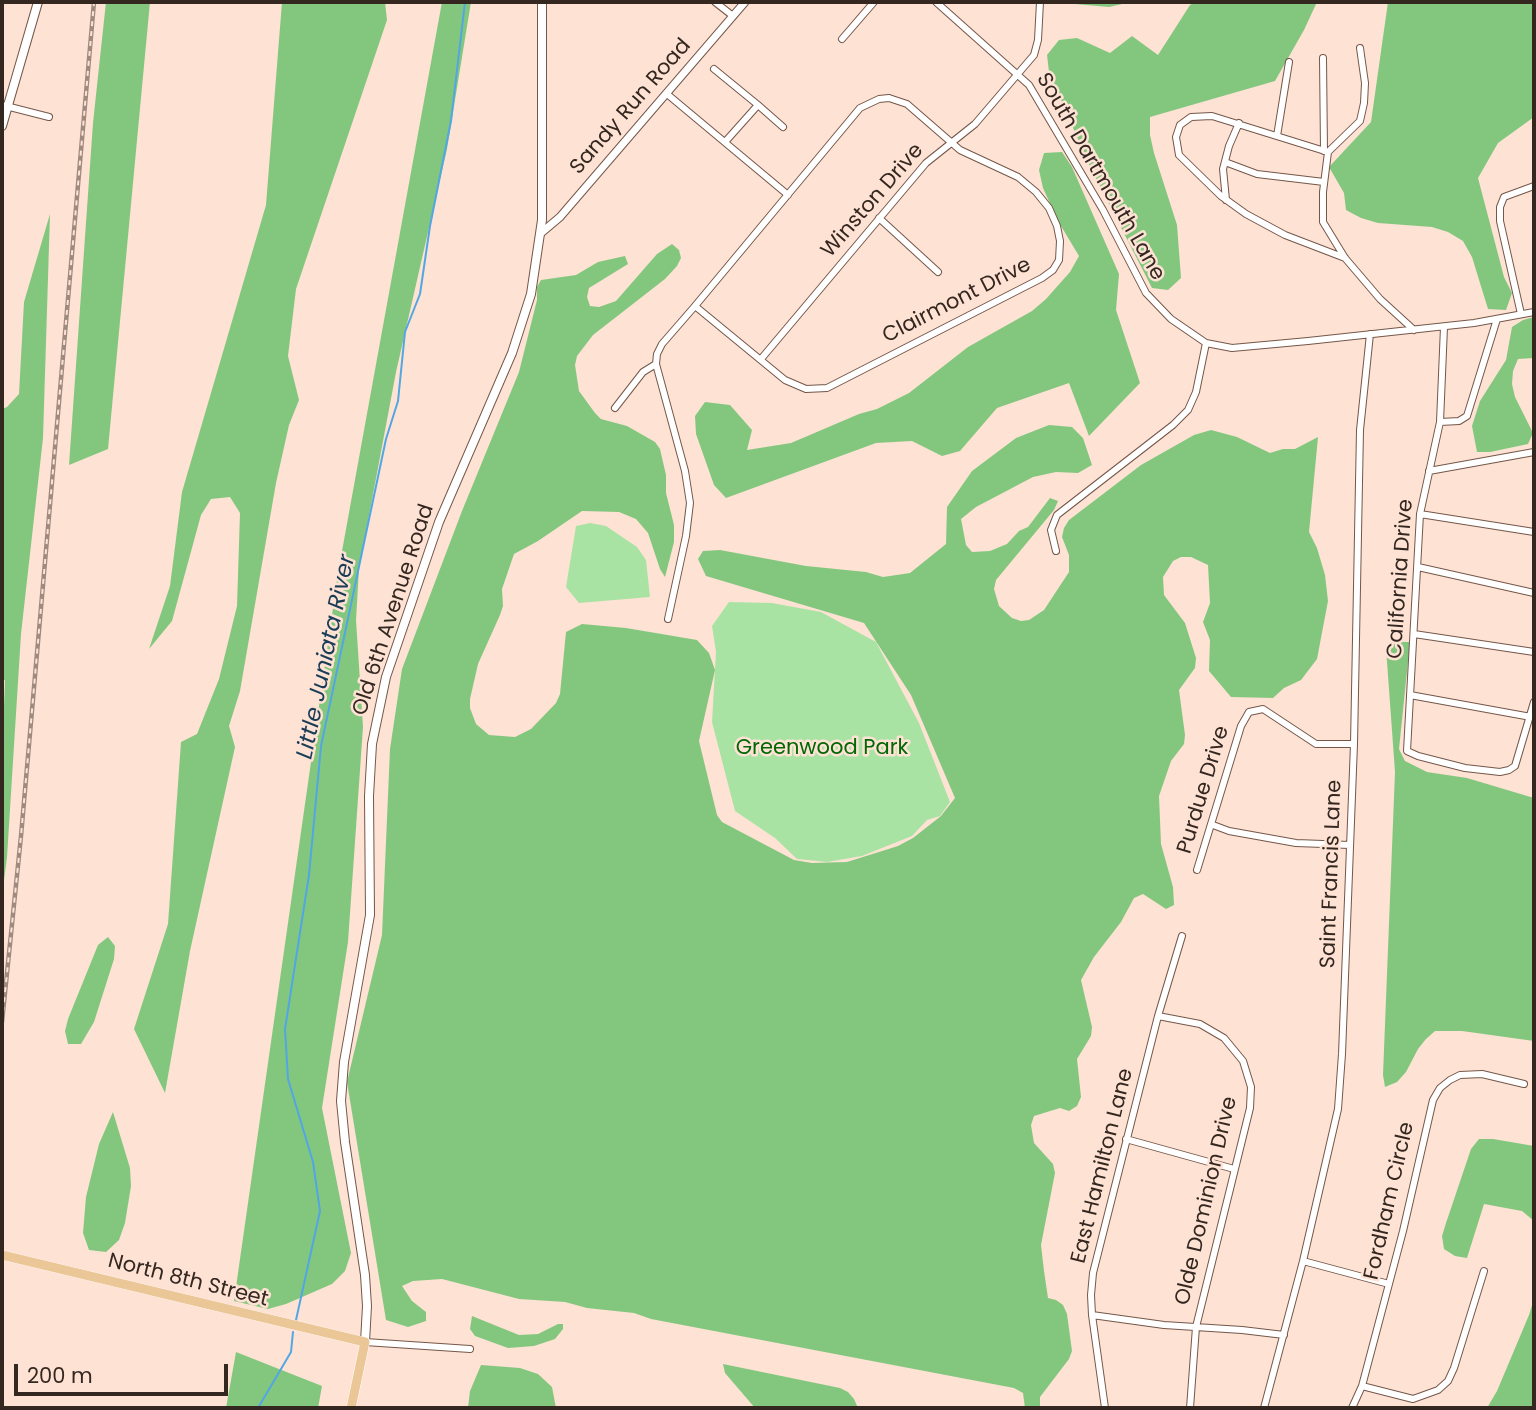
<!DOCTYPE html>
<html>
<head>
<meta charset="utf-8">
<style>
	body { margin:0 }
	#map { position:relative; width:1536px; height:1410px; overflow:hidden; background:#fee2d4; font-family:Poppins,sans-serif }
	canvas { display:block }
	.frame { position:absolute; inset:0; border:4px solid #342720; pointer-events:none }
	.scale { position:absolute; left:14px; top:1364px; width:214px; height:32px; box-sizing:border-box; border:4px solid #342720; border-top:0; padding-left:9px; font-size:21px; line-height:24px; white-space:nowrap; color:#342720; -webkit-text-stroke:5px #fee2d4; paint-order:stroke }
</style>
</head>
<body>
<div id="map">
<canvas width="1536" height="1410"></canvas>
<div class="frame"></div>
<div class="scale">200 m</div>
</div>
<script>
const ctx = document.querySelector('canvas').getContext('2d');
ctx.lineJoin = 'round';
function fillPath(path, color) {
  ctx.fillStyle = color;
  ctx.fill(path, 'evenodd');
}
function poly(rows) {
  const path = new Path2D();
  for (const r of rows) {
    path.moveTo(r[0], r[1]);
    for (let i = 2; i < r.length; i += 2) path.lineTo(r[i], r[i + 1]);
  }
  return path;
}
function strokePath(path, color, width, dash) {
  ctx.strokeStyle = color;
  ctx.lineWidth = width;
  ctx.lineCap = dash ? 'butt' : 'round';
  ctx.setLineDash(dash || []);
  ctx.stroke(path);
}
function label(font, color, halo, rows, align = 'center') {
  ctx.font = font + ' Poppins,sans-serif';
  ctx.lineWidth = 5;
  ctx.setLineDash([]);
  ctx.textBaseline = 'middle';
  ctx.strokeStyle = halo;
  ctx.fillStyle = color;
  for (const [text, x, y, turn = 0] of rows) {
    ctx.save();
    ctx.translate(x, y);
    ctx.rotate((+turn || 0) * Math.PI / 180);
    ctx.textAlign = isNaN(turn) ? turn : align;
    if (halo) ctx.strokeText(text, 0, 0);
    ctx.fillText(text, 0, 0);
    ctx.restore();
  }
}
fillPath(poly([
	[590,523,606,526,637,547,646,560,650,597,579,603,566,587,576,526],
	[729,602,772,603,821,612,876,642,919,723,950,802,940,816,927,820,912,836,862,856,827,862,797,859,775,838,735,811,712,722,716,652,712,626]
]), '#a9e3a4');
fillPath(poly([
	[106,2,150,2,108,449,69,465,93,123],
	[282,2,385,2,387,20,296,289,288,356,299,400,289,425,276,483,240,691,229,726,235,747,190,951,165,1093,134,1029,168,924,181,742,197,734,219,679,237,606,240,513,230,497,211,499,201,515,172,621,149,649,170,586,182,492,266,205],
	[442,2,471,2,447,149,396,372,359,569,356,620,363,727,348,942,322,1108,351,1253,345,1271,332,1284,286,1304,268,1309,234,1301,338,573],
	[1052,2,1131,2,1109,7],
	[1195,2,1317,2,1304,30,1275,81,1150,117,1150,135,1154,153,1177,225,1181,278,1168,290,1152,288,1090,167,1049,72,1047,55,1059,40,1077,38,1110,53,1132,36,1158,55,1190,5],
	[1388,2,1534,2,1534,117,1498,143,1478,178,1504,277,1512,293,1506,310,1488,309,1472,257,1463,241,1448,232,1432,227,1378,223,1361,218,1346,210,1344,193,1329,167,1371,122],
	[1062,152,1072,167,1119,274,1116,310,1140,383,1089,436,1069,383,997,408,960,451,942,456,912,441,876,443,726,498,714,485,696,434,695,416,705,402,730,405,752,430,747,450,791,443,859,414,877,409,909,393,968,347,1032,311,1046,299,1070,272,1079,256,1058,221,1043,188,1039,170,1044,153],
	[50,214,43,438,21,634,7,857,2,896,2,761,5,680,2,681,2,409,7,407,19,394,24,302],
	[672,244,679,250,681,258,677,266,665,279,593,335,577,356,575,365,579,391,595,413,601,419,627,426,655,442,660,449,666,475,666,493,674,525,674,542,665,577,660,569,648,533,636,519,619,512,582,511,538,541,514,554,502,589,503,606,500,615,478,664,470,699,470,708,476,724,489,735,515,737,531,729,556,703,560,694,566,632,582,624,626,628,697,640,709,653,715,670,699,741,717,815,722,822,794,860,812,863,847,862,898,846,913,838,941,816,955,798,911,695,864,623,706,576,698,559,703,551,720,550,806,566,866,572,883,577,910,573,946,544,947,507,972,471,1016,438,1049,425,1072,427,1083,438,1092,465,1078,473,1056,472,1033,477,976,507,961,519,966,545,972,552,990,551,1007,544,1019,531,1028,527,1050,498,1058,501,1054,510,996,580,994,589,999,606,1012,618,1021,621,1029,620,1044,610,1069,572,1069,555,1062,537,1064,528,1069,520,1141,465,1194,435,1211,430,1237,437,1270,453,1283,449,1295,449,1318,437,1309,532,1317,548,1325,575,1328,601,1317,659,1301,680,1284,688,1273,698,1231,697,1209,671,1210,640,1203,622,1210,603,1208,565,1191,557,1181,557,1173,561,1163,577,1164,595,1185,623,1196,658,1195,668,1179,690,1185,735,1184,744,1171,761,1159,796,1161,844,1173,887,1174,905,1166,909,1143,894,1134,898,1121,922,1094,957,1081,980,1092,1027,1091,1036,1077,1059,1081,1097,1077,1106,1069,1111,1060,1108,1034,1116,1031,1125,1034,1143,1053,1164,1055,1173,1041,1245,1044,1271,1048,1298,1056,1300,1063,1305,1067,1314,1072,1351,1069,1359,1040,1397,1040,1408,1025,1408,1023,1393,1014,1388,651,1319,634,1313,587,1308,565,1302,519,1299,442,1279,413,1281,402,1286,412,1301,426,1312,426,1321,408,1327,386,1320,347,1082,382,935,390,749,402,669,462,511,519,372,537,300,537,287,541,280,576,275,598,262,625,256,628,264,589,288,587,297,590,306,599,307,616,301,657,254],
	[1534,317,1534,358,1518,359,1513,371,1512,384,1515,397,1533,433,1528,444,1490,452,1477,452,1472,426,1480,401,1506,360,1512,327,1523,320],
	[1392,642,1410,642,1399,749,1405,761,1427,772,1467,778,1534,798,1534,1041,1462,1031,1435,1031,1426,1039,1418,1049,1406,1072,1397,1082,1385,1087,1383,1075,1395,772,1386,648],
	[108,937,115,946,114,959,94,1022,81,1044,68,1044,65,1031,68,1019,98,945],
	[113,1112,130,1168,131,1186,125,1223,119,1240,106,1252,89,1250,83,1233,86,1197,99,1144],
	[1479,1139,1493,1139,1534,1146,1534,1268,1534,1221,1522,1211,1484,1204,1467,1258,1455,1256,1444,1249,1442,1236,1446,1223,1471,1149],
	[1534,1269,1534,1408,1487,1408,1497,1391,1529,1315,1533,1302],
	[472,1316,519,1335,538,1334,558,1324,563,1324,563,1329,555,1339,534,1346,508,1348,475,1336,470,1329],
	[236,1352,322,1386,318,1408,226,1408],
	[723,1364,840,1388,848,1392,854,1399,858,1408,755,1408,725,1373],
	[481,1365,520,1368,538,1374,552,1387,556,1408,468,1408,470,1391]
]), '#83c77f');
strokePath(poly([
	[296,1320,320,1211,313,1162,288,1079,285,1029,309,875,321,746,386,439,398,401,405,332,420,294,430,226,451,121,465,2],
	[258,1408,291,1352,293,1332]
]), '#52a6e4', 2);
const minor = poly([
	[715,2,733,16],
	[936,2,1029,85,1103,210,1146,293,1171,319,1206,343,1232,348,1308,341,1474,323,1534,312],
	[842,39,874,2],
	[1360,48,1365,83,1364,103,1360,121,1328,152,1323,192,1323,222,1345,258,1380,299,1414,330],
	[1323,58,1324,151],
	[714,69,758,105],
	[667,94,788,195],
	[889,98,907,104,960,150,1018,177,1036,192,1049,208,1057,226,1060,241,1059,260,1053,270,1042,278,827,388,806,389,785,380,695,306,860,108,879,99,889,98],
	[2,105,49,117],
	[1277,136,1289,62],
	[725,142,758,105,783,127],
	[1328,152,1212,116,1191,117,1180,125,1176,137,1179,155,1221,196,1246,214,1285,235,1345,258],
	[1225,162,1257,174,1324,182],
	[1226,200,1223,169,1229,146,1239,123],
	[879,218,938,272],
	[1521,314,1500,221,1500,207,1504,197,1534,186],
	[1444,327,1440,422,1420,514,1407,751,1418,756,1465,768,1500,772,1509,770,1515,766,1534,702],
	[761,359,926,163,975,124,1034,55,1038,40,1040,2],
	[615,408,643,372,656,364],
	[1440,422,1459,421,1467,416,1497,319],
	[1429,471,1534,452],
	[1420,514,1534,532],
	[1056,551,1051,530,1057,515,1173,425,1188,410,1196,392,1206,343],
	[1418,567,1534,593],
	[668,619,686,536,690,503,685,471,656,364,657,354,662,344,695,306],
	[1414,634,1534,652],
	[1410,695,1531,717],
	[1213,825,1229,831,1296,843,1350,845],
	[1197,870,1241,726,1249,712,1263,709,1316,744,1354,744],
	[1158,1016,1200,1024,1224,1038,1243,1061,1251,1087,1250,1108,1196,1327,1190,1408],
	[1126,1139,1234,1169],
	[1303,1261,1389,1284],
	[1092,1315,1164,1325,1242,1330,1284,1335],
	[365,1342,470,1349],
	[1362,1386,1413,1399,1438,1390,1448,1381,1454,1368,1484,1271],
	[1105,1408,1092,1315,1091,1295,1093,1273,1158,1016,1182,936],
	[1264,1408,1303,1261,1338,1109,1342,1054,1354,744,1360,430,1370,334],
	[1352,1408,1362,1386,1403,1231,1433,1100,1440,1088,1450,1080,1460,1075,1482,1074,1524,1084]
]);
const tertiary = poly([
	[541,233,560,217,745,2]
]);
const secondary = poly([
	[2,126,38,2],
	[365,1342,367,1306,365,1275,345,1142,341,1101,344,1062,370,915,369,796,372,744,386,677,439,522,512,353,531,294,542,220,542,2]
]);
const primary = poly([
	[2,1255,365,1342,351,1408]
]);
strokePath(minor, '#745749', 8);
strokePath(tertiary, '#745749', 9);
strokePath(secondary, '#745749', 10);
strokePath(primary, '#fff', 10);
strokePath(minor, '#fff', 6);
strokePath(tertiary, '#fff', 7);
strokePath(secondary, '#fff', 8);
strokePath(primary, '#ebc697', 9);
const rail = poly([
	[2,1022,21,836,94,2]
]);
strokePath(rail, '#9f8a7f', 4.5);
strokePath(rail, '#fee2d4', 2, [5]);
label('21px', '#342720', '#fee2d4', [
	["Sandy Run Road",631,107,-49],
	["South Dartmouth Lane",1100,177,60],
	["Winston Drive",873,201,-49],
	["Clairmont Drive",957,301,-27],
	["California Drive",1401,579,-86],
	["Old 6th Avenue Road",394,610,-72],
	["Purdue Drive",1204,790,-73],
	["Saint Francis Lane",1332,874,-88],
	["East Hamilton Lane",1103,1166,-76],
	["Olde Dominion Drive",1207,1201,-77],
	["Fordham Circle",1390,1201,-77],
	["North 8th Street",188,1281,14]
]);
label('21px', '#006905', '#fee2d4', [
	["Greenwood Park",822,749]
]);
label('italic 23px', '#1a3d57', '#fee2d4', [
	["Little Juniata River",327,657,-78]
]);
</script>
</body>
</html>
